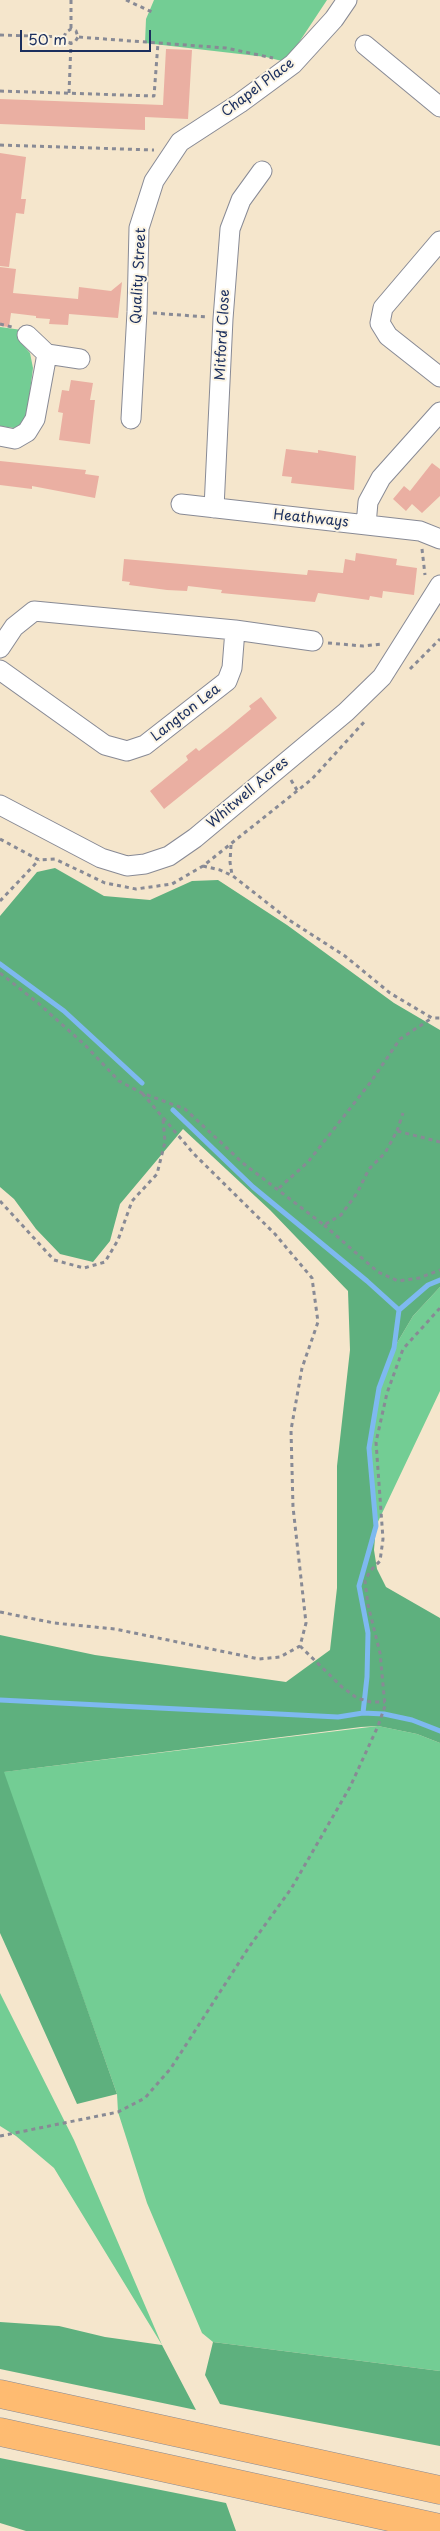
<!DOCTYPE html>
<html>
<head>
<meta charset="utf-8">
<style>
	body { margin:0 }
	#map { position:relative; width:440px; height:2531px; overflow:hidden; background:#f5e6cc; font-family:"Playpen Sans",sans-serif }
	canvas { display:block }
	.scale { position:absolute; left:20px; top:30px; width:131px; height:22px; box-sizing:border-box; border:2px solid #1b2f5e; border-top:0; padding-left:6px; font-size:15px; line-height:18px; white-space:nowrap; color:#1b2f5e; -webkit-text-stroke:4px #fcf5e5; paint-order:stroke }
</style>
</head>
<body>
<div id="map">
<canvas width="440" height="2531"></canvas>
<div class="scale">50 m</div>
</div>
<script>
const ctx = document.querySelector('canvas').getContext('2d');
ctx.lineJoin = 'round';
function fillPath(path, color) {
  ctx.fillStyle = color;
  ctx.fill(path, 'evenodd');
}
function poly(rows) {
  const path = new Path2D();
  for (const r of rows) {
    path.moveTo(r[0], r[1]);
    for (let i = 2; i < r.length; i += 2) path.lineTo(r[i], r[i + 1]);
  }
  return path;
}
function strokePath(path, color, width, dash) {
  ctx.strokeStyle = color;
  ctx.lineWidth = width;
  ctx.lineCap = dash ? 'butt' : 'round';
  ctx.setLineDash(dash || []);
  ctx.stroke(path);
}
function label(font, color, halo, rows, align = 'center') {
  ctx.font = font + ' "Playpen Sans",sans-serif';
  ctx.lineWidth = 4;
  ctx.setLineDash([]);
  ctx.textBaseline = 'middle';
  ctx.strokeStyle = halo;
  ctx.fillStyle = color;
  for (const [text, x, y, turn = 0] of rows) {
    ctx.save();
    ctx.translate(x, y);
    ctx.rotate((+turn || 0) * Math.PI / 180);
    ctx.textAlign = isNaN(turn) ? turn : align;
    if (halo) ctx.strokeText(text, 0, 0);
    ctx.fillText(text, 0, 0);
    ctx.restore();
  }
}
fillPath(poly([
	[154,0,327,0,286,62,266,57,145,43,146,19],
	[0,327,22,330,20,338,23,345,30,353,33,368,27,415,21,425,14,428,0,426],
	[440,1287,440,1391,376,1526,369,1448,379,1388,394,1348,413,1316],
	[378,1726,417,1734,440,1743,440,2371,213,2342,202,2333,147,2203,118,2112,117,2094,3,1772],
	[0,1993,74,2140,162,2345,54,2168,16,2136,0,2126]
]), '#73cd94');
fillPath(poly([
	[55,868,104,896,150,900,192,881,218,880,287,925,394,1003,440,1030,440,1287,413,1316,394,1348,379,1388,369,1448,376,1526,374,1550,377,1569,386,1587,440,1618,440,1743,417,1734,378,1726,361,1727,4,1772,117,2094,77,2104,0,1933,0,1635,95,1655,286,1682,330,1650,337,1588,337,1466,350,1350,348,1291,270,1210,183,1129,120,1204,110,1241,93,1262,60,1254,36,1229,14,1199,0,1187,0,916,37,872],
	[0,2322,59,2326,105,2337,162,2345,196,2410,0,2369],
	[213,2342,440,2371,440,2446,220,2404,205,2375],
	[0,2458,226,2503,236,2531,26,2531,0,2523]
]), '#5eb07e');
strokePath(poly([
	[0,964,64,1011,142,1083],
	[173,1110,253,1187,367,1281,399,1310,394,1348,379,1388,369,1448,376,1526,359,1586,368,1633,367,1677,363,1713],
	[399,1310,428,1285,440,1280],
	[0,1700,338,1717,363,1713,384,1714,412,1720,440,1731]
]), '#7eb9f0', 5);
fillPath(poly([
	[166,49,192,50,188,119,145,117,145,130,0,124,0,99,163,105],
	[0,153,26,157,21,199,26,199,24,214,16,213,9,267,0,266],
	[0,267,16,269,13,293,78,299,79,287,111,291,122,282,118,318,69,314,68,325,49,324,50,319,36,318,36,316,11,313,9,327,0,326],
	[71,380,93,383,90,400,95,400,90,444,59,440,63,413,58,412,62,390,69,391],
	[286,449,318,453,318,450,356,456,354,490,291,483,292,477,282,476],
	[0,461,86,470,85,474,99,476,95,498,32,486,32,489,0,485],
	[432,463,440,469,440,496,422,513,412,504,406,511,393,499,404,486,410,491],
	[356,553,397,559,396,565,417,568,414,595,383,591,382,598,370,596,369,600,318,593,315,602,221,593,222,590,188,586,187,591,167,590,129,585,130,582,122,581,124,559,307,575,308,570,343,573,345,559,355,561],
	[261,697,277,718,164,809,150,791,188,760,186,756,196,748,199,751,227,729,251,709,249,706]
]), '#eaafa2');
const street = poly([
	[365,45,440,107],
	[440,241,383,308,380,323,388,336,440,377],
	[27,335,47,354,80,359],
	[131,419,137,312,139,228,154,181,180,142,240,103,293,64,334,19,347,0],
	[0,436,15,439,27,432,35,419,47,354],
	[181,504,420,531,440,539],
	[214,508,223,319,230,229,241,200,262,171],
	[366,525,368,502,381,478,440,412],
	[0,648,14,627,34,611,235,630,313,641],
	[0,670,105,745,127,751,145,745,227,681,232,668,235,630],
	[0,805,101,858,127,866,145,864,169,856,195,838,346,712,382,677,440,585]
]);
const highway = poly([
	[0,2394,440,2490],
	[0,2432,440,2528]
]);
strokePath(street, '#888a95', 21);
strokePath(highway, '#888a95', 29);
strokePath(poly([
	[71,0,71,29],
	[126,0,152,12],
	[0,35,64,37,66,32,71,29,76,31,78,37,226,48,273,58],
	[64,37,66,42,71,43,75,42,78,37],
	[0,91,154,96,158,43],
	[69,93,71,43],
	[0,145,154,150],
	[153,313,207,317],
	[0,324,12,327],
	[422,549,425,575],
	[328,643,363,646,382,644],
	[410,669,440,639],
	[291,780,297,790],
	[0,839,39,860,55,859,105,883,136,889,172,884,203,866,312,779,365,721],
	[231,845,230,862,232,875],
	[203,866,220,870,233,876,289,920,345,956,390,993,432,1018,440,1018],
	[0,901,39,860],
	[0,973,38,1003,85,1045,119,1081,142,1093,185,1109,244,1164,324,1225,341,1215,357,1193,369,1169,385,1153,397,1131,440,1142],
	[397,1131,403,1113],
	[279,1188,308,1162,370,1083,400,1039,432,1018],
	[0,1201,54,1260,84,1268,105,1262,118,1240,132,1201,157,1174,165,1142,163,1119],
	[324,1225,378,1272,398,1281,419,1278,440,1270],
	[0,1612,54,1623,115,1629,259,1659,280,1657,300,1646,306,1623,293,1507,291,1430,302,1368,318,1322,312,1278,275,1234,194,1154,142,1093],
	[300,1646,342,1687,357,1698,371,1702,385,1702],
	[0,2136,118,2112,145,2098,171,2068,249,1947,291,1889,350,1787,378,1726,385,1706,380,1653,368,1605,365,1581,370,1571,380,1561,383,1539,376,1442,387,1393,403,1349,440,1308]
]), '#888a95', 3, [4, 4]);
strokePath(street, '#fff', 19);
strokePath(highway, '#febb71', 28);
label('14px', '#1b2f5e', '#fcf5e5', [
	["Chapel Place",258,88,-37],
	["Quality Street",139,276,-87],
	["Mitford Close",223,335,-87],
	["Heathways",311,519,6],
	["Langton Lea",186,713,-38],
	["Whitwell Acres",248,793,-40]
]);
</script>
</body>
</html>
